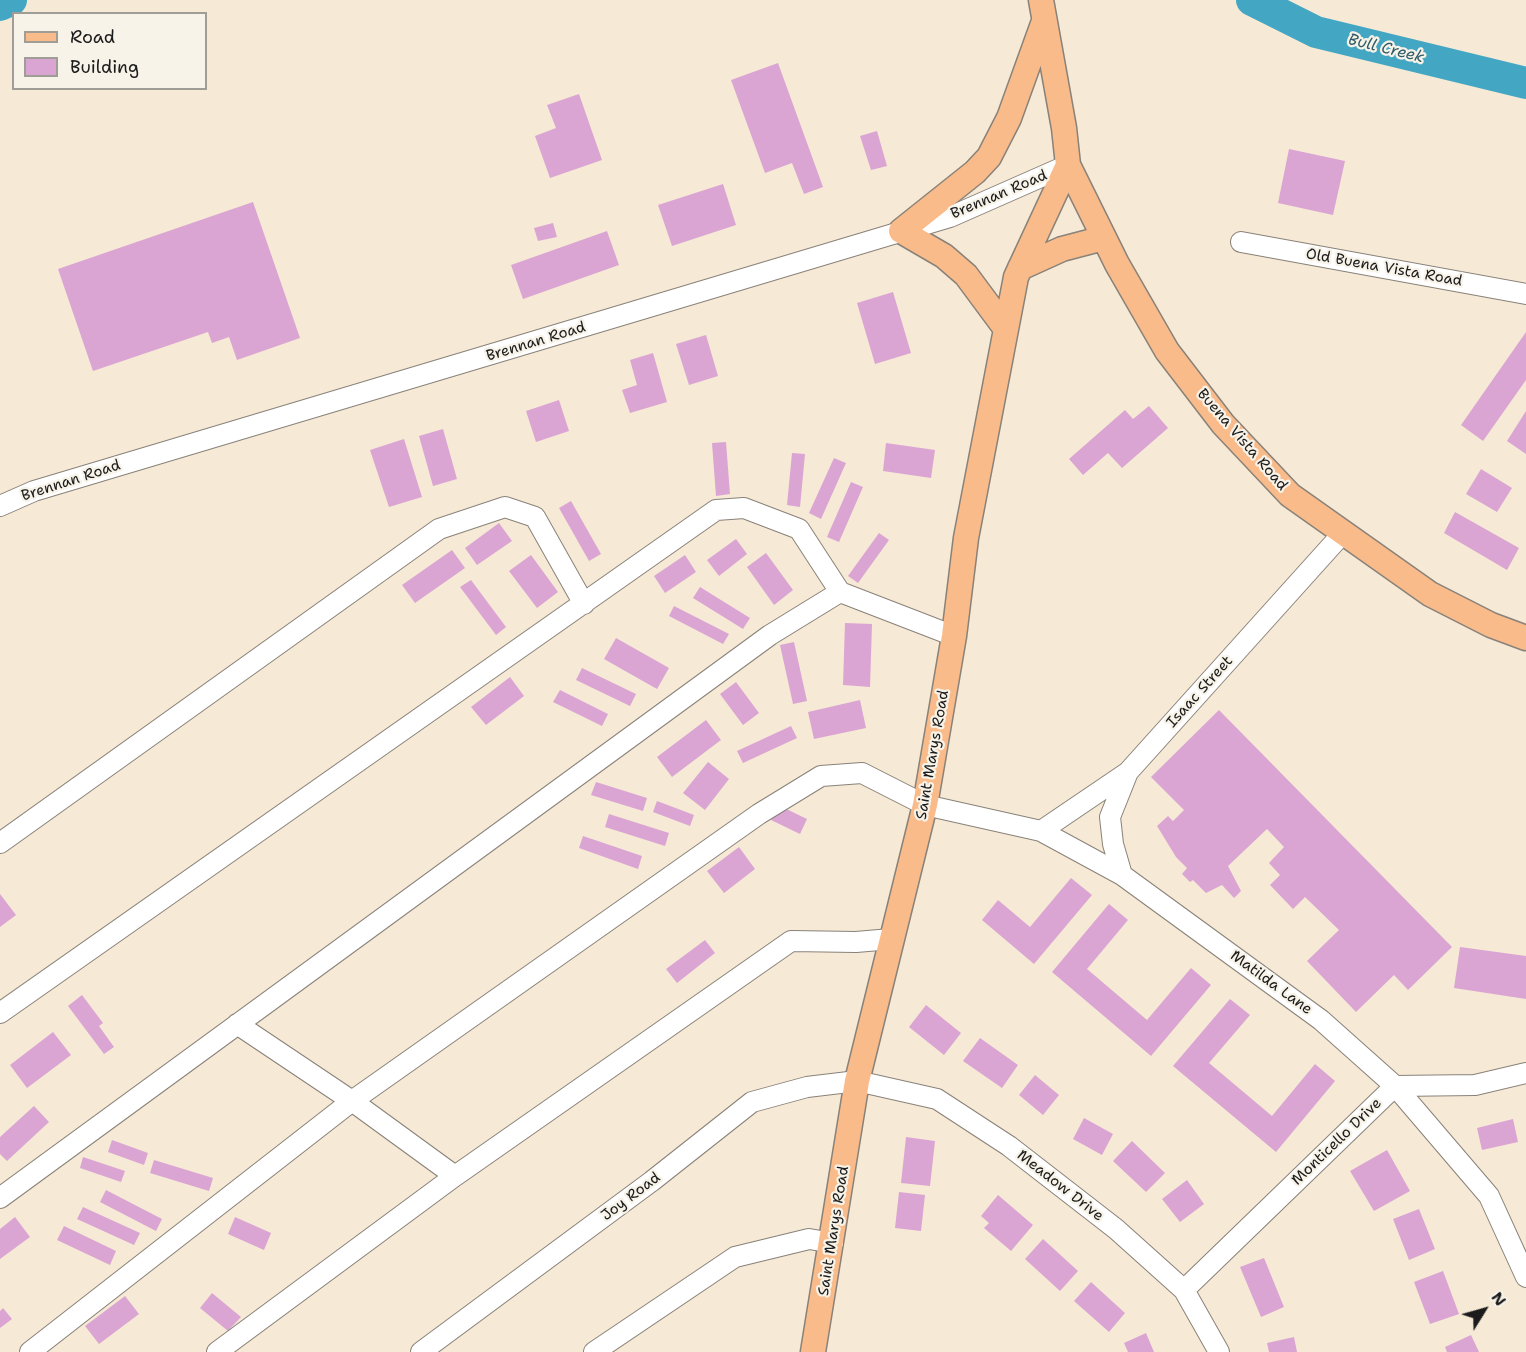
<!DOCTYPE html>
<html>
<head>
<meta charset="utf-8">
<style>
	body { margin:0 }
	#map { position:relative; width:1526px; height:1352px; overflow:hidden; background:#f6e9d6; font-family:"Shantell Sans",sans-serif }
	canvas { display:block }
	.legend { position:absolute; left:12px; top:12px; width:195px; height:78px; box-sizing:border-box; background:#f7f3e8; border:2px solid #9f9d96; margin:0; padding:8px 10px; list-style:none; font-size:18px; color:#1c1c1c }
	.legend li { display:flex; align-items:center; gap:12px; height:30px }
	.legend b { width:30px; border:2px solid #9f9d96 }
	.north { position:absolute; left:1454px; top:1280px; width:60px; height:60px; -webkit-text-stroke:4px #f7f3e8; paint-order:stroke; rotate:53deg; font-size:16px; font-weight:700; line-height:24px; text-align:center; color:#1c1c1c }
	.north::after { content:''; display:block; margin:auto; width:21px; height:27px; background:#1c1c1c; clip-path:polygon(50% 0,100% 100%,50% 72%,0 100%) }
</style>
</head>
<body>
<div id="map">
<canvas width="1526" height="1352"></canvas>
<ul class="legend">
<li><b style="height:8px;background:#fabb8b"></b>Road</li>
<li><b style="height:16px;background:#daa5d3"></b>Building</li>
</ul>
<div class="north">N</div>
</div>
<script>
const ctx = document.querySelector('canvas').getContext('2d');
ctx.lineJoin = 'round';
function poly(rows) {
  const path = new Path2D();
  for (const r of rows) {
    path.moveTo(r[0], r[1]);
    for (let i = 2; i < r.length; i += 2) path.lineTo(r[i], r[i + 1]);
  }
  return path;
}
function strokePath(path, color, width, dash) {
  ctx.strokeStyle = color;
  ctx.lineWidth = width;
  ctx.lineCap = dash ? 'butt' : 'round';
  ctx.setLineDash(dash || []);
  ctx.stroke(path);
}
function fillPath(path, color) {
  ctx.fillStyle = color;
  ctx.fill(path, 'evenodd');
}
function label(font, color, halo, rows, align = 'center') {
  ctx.font = font + ' "Shantell Sans",sans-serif';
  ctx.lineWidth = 4.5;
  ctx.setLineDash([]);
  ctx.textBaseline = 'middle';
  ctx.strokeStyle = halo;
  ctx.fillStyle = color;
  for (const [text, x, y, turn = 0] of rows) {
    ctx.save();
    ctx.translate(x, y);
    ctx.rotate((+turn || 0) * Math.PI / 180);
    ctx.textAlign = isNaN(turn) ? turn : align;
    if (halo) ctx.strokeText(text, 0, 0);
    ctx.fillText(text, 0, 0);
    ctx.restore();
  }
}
strokePath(poly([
	[1252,0,1316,32,1526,83],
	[0,5,11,0]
]), '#43a7c3', 32);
fillPath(poly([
	[778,63,823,187,804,194,792,163,765,173,731,80],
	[579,94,602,160,550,178,535,136,556,128,547,105],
	[877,131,887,166,871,170,860,136],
	[1289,149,1345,161,1333,215,1278,203],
	[723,184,736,225,672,246,658,205],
	[253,202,300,338,237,360,229,337,212,343,208,332,93,371,58,269],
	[553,223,557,237,538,241,534,228],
	[607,231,619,265,523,299,511,265],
	[893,292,911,353,875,364,857,303],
	[1526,332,1526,380,1483,441,1461,425],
	[706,335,718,376,689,385,676,344],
	[653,353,667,402,630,413,622,390,637,385,630,360],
	[559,400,569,431,536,442,526,411],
	[1149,406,1168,428,1122,468,1108,453,1083,475,1069,459,1125,410,1133,419],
	[1526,411,1526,454,1507,441],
	[443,429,457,479,433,486,419,436],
	[404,439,422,497,389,507,370,450],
	[726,442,730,494,716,496,712,443],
	[886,443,935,450,931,478,883,471],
	[792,453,805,454,800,507,787,505],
	[834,458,846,463,821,519,809,513],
	[1481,469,1512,488,1497,512,1466,494],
	[851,482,863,487,839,542,827,537],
	[571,501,601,554,589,561,559,508],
	[1455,512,1519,548,1507,570,1444,533],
	[499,523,512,541,477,565,465,548],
	[879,533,889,540,858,583,848,576],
	[736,539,747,554,719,576,707,560],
	[452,550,465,568,415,603,402,585],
	[766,553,793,590,774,605,747,567],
	[531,555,558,592,537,608,509,571],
	[685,555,696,572,665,593,654,576],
	[471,580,506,627,496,635,460,587],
	[700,587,750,618,743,629,693,598],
	[674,606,729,634,723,644,669,616],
	[845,623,872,624,870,687,843,685],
	[616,638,669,668,657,689,604,659],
	[794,642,807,701,793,704,780,645],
	[582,668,636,694,630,706,576,680],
	[510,677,524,696,486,725,471,707],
	[736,682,759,713,743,725,720,694],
	[560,690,608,714,602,726,553,702],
	[860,700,866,728,814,739,808,712],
	[1219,710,1452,947,1408,990,1394,975,1356,1012,1307,961,1339,930,1305,897,1293,909,1270,885,1280,875,1269,863,1284,847,1267,829,1228,866,1241,891,1234,898,1222,885,1206,893,1193,880,1190,882,1182,874,1187,868,1176,857,1157,826,1168,816,1173,821,1184,810,1151,777],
	[706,720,721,740,672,777,657,757],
	[791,726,797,738,743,763,737,751],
	[708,762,729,779,705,810,683,793],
	[596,782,647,798,643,811,591,795],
	[657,801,694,815,690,826,653,812],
	[778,805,807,819,800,834,771,820],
	[609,814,669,833,665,846,605,827],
	[583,836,642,856,638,869,579,848],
	[739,847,755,869,724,893,707,871],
	[1071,878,1092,895,1034,964,982,920,998,900,1030,927],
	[0,894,16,915,0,927],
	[1109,904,1128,920,1087,969,1147,1020,1191,968,1211,985,1151,1056,1052,972],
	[705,940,715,953,677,983,666,969],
	[1460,947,1526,956,1526,999,1454,988],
	[82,995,103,1023,99,1026,114,1047,104,1054,68,1006],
	[1230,999,1250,1015,1209,1063,1272,1116,1315,1064,1335,1081,1276,1152,1173,1066],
	[926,1005,961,1033,944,1055,909,1027],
	[53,1032,71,1055,27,1088,10,1065],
	[980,1038,1018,1065,1002,1088,963,1061],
	[1035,1075,1059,1095,1043,1115,1019,1095],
	[34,1106,49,1122,7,1161,0,1154,0,1137],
	[1084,1118,1113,1134,1102,1155,1073,1139],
	[1513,1119,1518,1142,1482,1150,1477,1128],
	[906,1137,935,1141,930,1186,901,1183],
	[112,1140,148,1153,144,1165,108,1152],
	[1132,1141,1165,1173,1146,1192,1113,1161],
	[1387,1150,1410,1191,1374,1211,1350,1171],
	[83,1157,125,1171,121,1182,80,1168],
	[154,1160,213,1178,209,1191,150,1173],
	[1187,1180,1204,1204,1180,1222,1162,1199],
	[106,1190,162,1219,156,1231,100,1202],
	[899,1192,925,1195,921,1231,895,1228],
	[998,1195,1033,1225,1011,1251,984,1228,989,1223,981,1216],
	[83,1207,140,1233,134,1245,77,1219],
	[1419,1209,1435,1249,1409,1260,1393,1219],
	[15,1217,30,1237,0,1259,0,1229],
	[235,1217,271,1233,264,1250,228,1234],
	[64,1226,116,1251,110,1265,57,1240],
	[1043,1239,1078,1271,1060,1291,1025,1259],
	[1264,1258,1284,1307,1261,1317,1240,1267],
	[1443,1271,1459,1314,1430,1324,1414,1282],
	[1091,1282,1125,1313,1109,1332,1074,1301],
	[212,1293,241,1317,228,1331,200,1308],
	[125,1296,139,1314,99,1344,85,1326],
	[3,1308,12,1319,0,1328,0,1311],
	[1146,1333,1154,1352,1128,1352,1124,1343],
	[1471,1335,1479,1352,1447,1352,1445,1347],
	[1294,1337,1297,1352,1269,1352,1267,1343]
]), '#daa5d3');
const minor = poly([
	[1241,242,1526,294],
	[0,506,34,491,950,217,1068,165],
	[1041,831,1128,772],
	[0,843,439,529,505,507,535,517,584,604],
	[1122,875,1113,844,1110,817,1128,772,1343,533],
	[0,1013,716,510,744,508,799,529,840,592],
	[455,1176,791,941,856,942,891,939],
	[0,1198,770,635,840,592,954,636],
	[1184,1290,1395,1086,1475,1085,1526,1073],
	[30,1352,352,1101,237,1024],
	[217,1352,455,1176,352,1101,759,814,821,776,862,773,925,805,1041,831,1122,875,1321,1020,1395,1086,1489,1196,1526,1277],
	[421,1352,652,1181,752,1102,807,1087,857,1081,937,1099,1009,1146,1116,1229,1184,1290,1219,1352],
	[594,1352,735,1257,809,1239,833,1243]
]);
const major = poly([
	[1041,0,1064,128,1068,165,1117,264,1167,351,1223,424,1290,495,1430,594,1491,625,1526,638],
	[1020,268,1062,249,1104,238],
	[1006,329,966,275,944,256,901,231,975,172,989,157,1009,118,1044,21],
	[813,1352,857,1081,925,805,954,636,966,538,1016,277,1068,165]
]);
strokePath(minor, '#898279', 22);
strokePath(major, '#898279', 27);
strokePath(minor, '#fff', 20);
strokePath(major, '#fabb8b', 24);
label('15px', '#1c1c1c', '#f7f3e8', [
	["Brennan Road",999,195,-23],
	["Old Buena Vista Road",1384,268,10],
	["Brennan Road",536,342,-17],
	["Buena Vista Road",1242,440,49],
	["Brennan Road",71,481,-18],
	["Isaac Street",1200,692,-48],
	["Saint Marys Road",933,755,-80],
	["Matilda Lane",1271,983,36],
	["Monticello Drive",1337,1142,-44],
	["Meadow Drive",1060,1186,38],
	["Joy Road",631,1197,-37],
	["Saint Marys Road",834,1231,-81]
]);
label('italic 16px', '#2e5b67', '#f7f3e8', [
	["Bull Creek",1386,49,14]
]);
</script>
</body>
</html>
